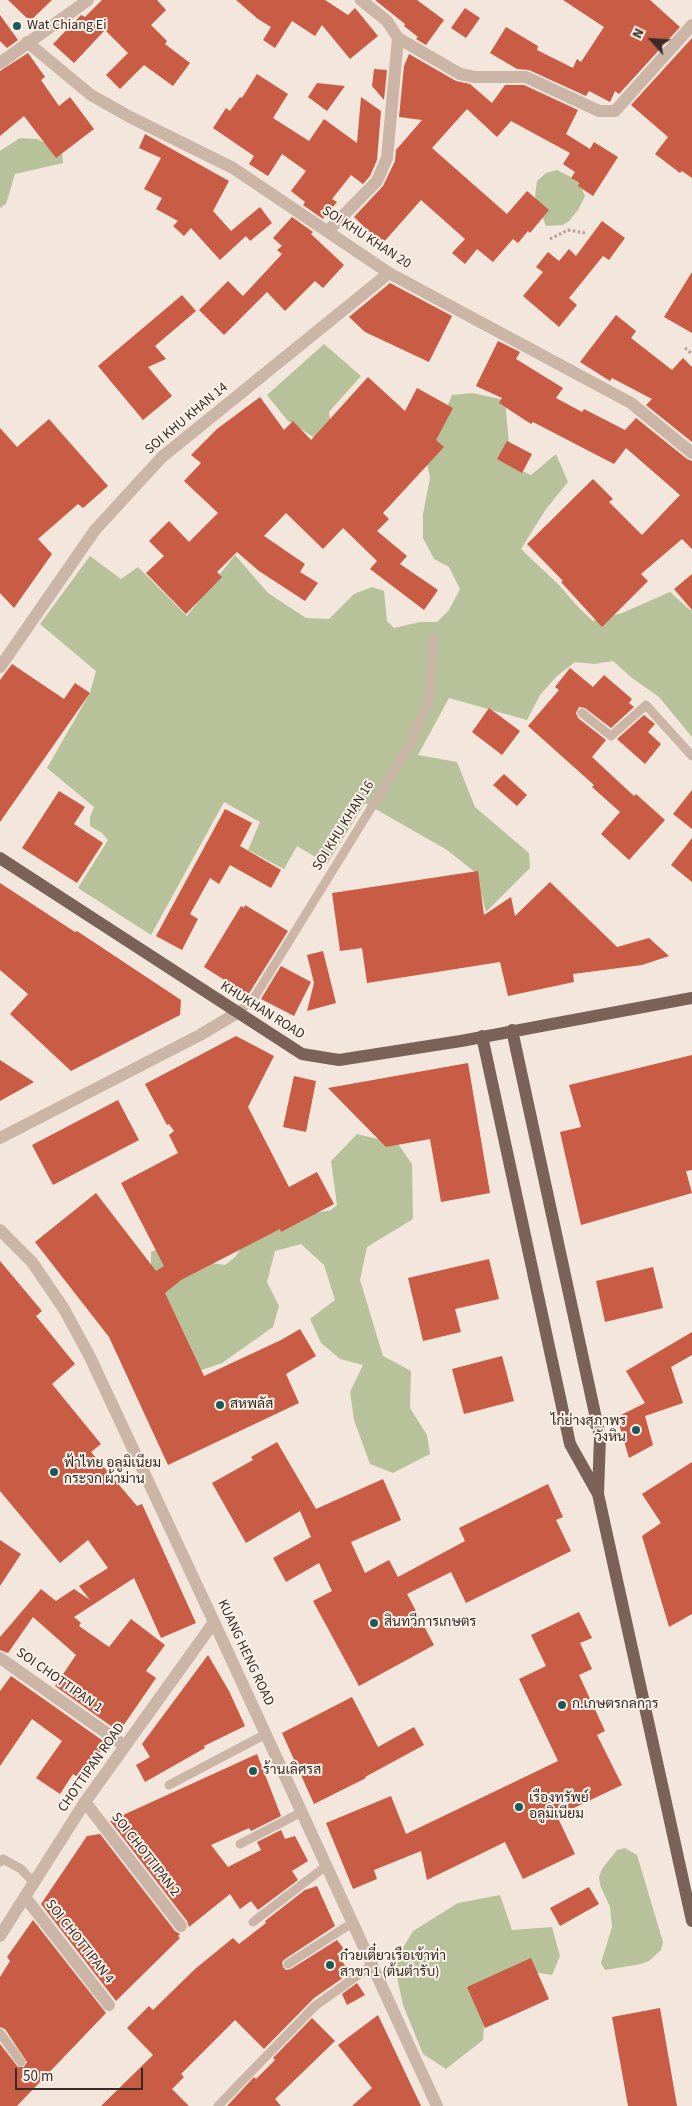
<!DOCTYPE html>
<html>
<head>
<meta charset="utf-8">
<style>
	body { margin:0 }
	#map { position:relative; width:692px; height:2106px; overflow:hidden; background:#f3e6dc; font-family:"Source Sans 3",sans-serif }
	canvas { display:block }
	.north { position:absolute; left:627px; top:15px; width:50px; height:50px; -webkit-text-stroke:4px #faf1e8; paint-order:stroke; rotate:296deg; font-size:14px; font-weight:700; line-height:20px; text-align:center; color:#372c28 }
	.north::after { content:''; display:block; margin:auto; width:18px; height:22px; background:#372c28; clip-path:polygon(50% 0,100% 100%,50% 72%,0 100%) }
	.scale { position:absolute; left:15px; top:2068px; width:128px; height:22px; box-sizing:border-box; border:2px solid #372c28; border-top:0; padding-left:6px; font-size:15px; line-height:18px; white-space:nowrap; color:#372c28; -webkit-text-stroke:4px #faf1e8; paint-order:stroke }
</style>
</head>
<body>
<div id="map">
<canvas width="692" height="2106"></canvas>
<div class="north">N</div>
<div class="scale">50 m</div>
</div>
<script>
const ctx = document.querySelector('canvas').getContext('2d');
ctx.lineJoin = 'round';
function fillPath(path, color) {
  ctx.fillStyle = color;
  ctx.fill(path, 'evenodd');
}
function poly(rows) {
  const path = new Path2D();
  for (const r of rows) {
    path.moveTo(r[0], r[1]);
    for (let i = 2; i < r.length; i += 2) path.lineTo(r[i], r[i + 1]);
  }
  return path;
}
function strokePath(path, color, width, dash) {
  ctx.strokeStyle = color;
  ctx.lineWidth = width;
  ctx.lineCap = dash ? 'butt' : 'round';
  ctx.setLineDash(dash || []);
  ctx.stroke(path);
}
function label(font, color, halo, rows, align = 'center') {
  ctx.font = font + ' "Source Sans 3",Sarabun,sans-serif';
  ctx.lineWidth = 4;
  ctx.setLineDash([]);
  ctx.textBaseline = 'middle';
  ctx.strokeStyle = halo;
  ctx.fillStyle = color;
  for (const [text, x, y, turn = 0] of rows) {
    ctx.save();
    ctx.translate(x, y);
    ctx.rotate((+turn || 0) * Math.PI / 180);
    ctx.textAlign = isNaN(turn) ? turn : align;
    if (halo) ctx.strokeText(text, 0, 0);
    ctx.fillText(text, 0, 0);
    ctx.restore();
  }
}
fillPath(poly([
	[20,138,37,139,62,151,63,163,15,174,6,204,0,208,0,151],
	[557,170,569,176,580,185,585,196,578,210,569,221,563,225,546,226,535,196,537,181,546,173],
	[324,344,361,376,329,412,333,441,326,445,288,421,267,395],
	[472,393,505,400,511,466,531,475,556,454,568,482,546,509,521,549,559,585,579,608,593,621,622,613,670,592,690,610,692,610,692,737,659,697,632,678,613,661,594,664,575,662,557,676,540,695,527,720,449,698,418,755,457,762,475,807,529,853,530,868,486,912,476,873,447,850,365,803,327,864,297,846,284,869,248,850,260,822,224,802,151,935,78,888,108,840,102,833,90,826,90,817,94,807,47,768,90,693,96,671,40,624,90,556,121,579,138,567,187,616,235,555,268,593,306,618,329,619,354,594,372,587,384,591,387,621,394,628,420,622,437,622,449,610,460,589,449,567,434,559,423,538,423,514,430,478,426,458,452,395],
	[357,1134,398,1144,412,1164,413,1219,367,1247,360,1280,383,1356,411,1371,410,1408,427,1435,430,1454,393,1473,370,1464,354,1420,350,1392,363,1365,340,1359,321,1343,310,1319,335,1300,324,1265,301,1244,275,1251,267,1282,279,1306,273,1327,222,1363,199,1371,151,1270,151,1252,175,1241,197,1261,225,1265,236,1256,247,1238,263,1223,331,1210,337,1205,331,1161],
	[625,1848,637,1855,663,1942,661,1950,649,1961,641,1964,605,1970,601,1963,612,1927,610,1907,600,1885,599,1877,602,1869,617,1850],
	[500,1895,512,1930,552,1927,560,1956,552,1975,519,1970,485,2009,483,2040,446,2069,423,2054,403,2005,394,1963,413,1931,458,1903]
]), '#b7c29b');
fillPath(poly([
	[8,0,52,0,30,21],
	[102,0,157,0,166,10,151,25,167,41,165,44,190,63,173,86,144,65,120,89,106,75,128,53,105,30,74,63,53,44,81,15,85,17],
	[236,0,325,0,348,15,355,8,378,36,350,59,322,25,315,36,292,21,275,48,263,40,271,27,258,19],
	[375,0,417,0,444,20,426,45,416,39,418,37,404,26,405,24],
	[563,0,650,0,680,27,619,94,615,91,610,102,589,91,586,96,529,70,517,69,490,53,506,27,538,46,537,50,573,68,577,59,581,62,604,27],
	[465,8,480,18,466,38,451,28],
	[0,15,18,40,7,48,0,41],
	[692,38,692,178,682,171,680,173,655,154,668,137,631,105],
	[28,53,45,77,41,80,59,106,70,97,94,129,56,158,24,116,0,136,0,71],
	[409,54,456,81,470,84,492,103,505,85,524,85,578,110,566,134,590,149,594,142,618,157,593,196,578,186,579,183,571,178,575,172,563,164,570,153,511,121,497,137,467,109,432,148,507,214,527,191,549,210,530,233,528,231,518,243,513,239,493,262,477,249,465,264,452,253,465,239,421,200,382,244,354,217,383,186,395,161,396,150,422,120,399,117,404,66],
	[374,69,387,70,384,100,372,86],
	[257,74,288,94,273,118,309,141,324,119,357,143,361,97,381,111,377,160,370,176,363,184,351,175,332,199,337,202,323,219,303,205,305,202,291,191,306,171,282,154,268,176,249,164,254,156,213,128,226,108,230,111,240,97,242,98],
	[317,83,345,86,327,111,308,97],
	[145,134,229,181,213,211,231,231,260,207,272,223,250,241,246,236,220,260,191,228,184,236,173,226,178,221,156,209,162,198,144,189,161,158,139,148],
	[292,217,313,232,311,234,344,265,323,288,315,281,285,311,267,292,224,335,199,310,228,281,243,296,282,254,277,250,282,246,273,238],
	[602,221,625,238,609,260,603,256,569,298,577,305,559,327,523,296,543,272,536,267,548,252,559,261,569,249,576,256],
	[692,272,692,333,664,317],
	[390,283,452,316,429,362,365,332,349,317],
	[182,295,196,311,155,346,166,359,148,367,172,396,143,420,98,366],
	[616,315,636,331,631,338,672,370,683,358,692,367,692,442,646,405,652,399,612,378,610,381,580,362],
	[498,341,520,352,516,359,563,388,556,398,582,412,584,409,625,430,636,418,687,459,692,461,692,549,682,539,641,574,648,581,602,627,561,582,563,581,527,544,593,479,613,499,609,502,642,535,680,495,626,448,614,464,533,422,531,424,499,403,502,398,476,386],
	[368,377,405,411,417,388,453,408,436,440,444,447,383,513,389,519,377,531,407,556,400,564,438,590,424,610,370,569,377,561,343,528,323,549,286,513,264,536,305,564,300,572,318,583,305,601,259,571,237,552,217,572,222,577,186,614,146,573,164,556,149,541,169,521,189,542,218,513,184,481,201,463,191,455,217,429,260,397,284,430,293,421,311,440],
	[49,419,108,486,83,508,78,504,38,539,52,554,14,608,0,593,0,428,17,447],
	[507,441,532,454,522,473,497,459],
	[692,574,692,610,674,589],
	[12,664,64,699,75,683,90,693,0,822,0,680],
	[570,668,593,687,604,675,632,699,629,703,634,707,611,728,585,708,579,707,576,713,578,718,606,740,592,757,634,796,636,794,665,820,629,860,601,834,620,812,592,787,594,785,528,726,559,690,555,687],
	[489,708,520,731,502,755,472,732],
	[644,715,655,724,648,732,661,744,645,764,617,739],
	[504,774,527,795,517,806,493,785],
	[692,790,692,829,673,814],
	[59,791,85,807,74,824,103,843,77,883,22,848],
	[225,809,252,823,240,846,281,870,271,888,230,865,219,884,210,878,190,914,198,919,182,950,156,936],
	[692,838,692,882,671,865],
	[478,871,484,915,511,897,515,916,550,882,617,947,649,938,669,956,642,965,573,974,574,982,508,996,500,962,367,983,362,948,340,951,332,893],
	[0,883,75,932,77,931,181,1000,180,1015,71,1071,10,1014,28,994,0,970],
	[245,905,288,931,248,995,204,967,241,906,244,908],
	[323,951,336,1003,307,1011,314,983,307,955],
	[281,966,311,982,294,1016,261,999],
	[236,1036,274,1056,248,1107,289,1187,317,1172,334,1204,281,1232,280,1229,181,1280,165,1293,204,1376,281,1340,300,1329,316,1356,286,1374,299,1403,168,1465,109,1337,35,1242,96,1193,156,1271,164,1266,121,1183,178,1153,169,1135,174,1131,169,1124,167,1125,145,1084],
	[692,1055,692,1170,686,1171,692,1193,581,1225,560,1132,581,1127,569,1085],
	[0,1060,34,1082,0,1101],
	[468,1063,490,1193,441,1202,430,1139,386,1147,328,1088],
	[294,1076,316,1081,306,1132,283,1127],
	[118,1100,139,1140,53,1185,32,1145],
	[489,1259,499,1299,455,1309,461,1332,423,1341,408,1278],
	[0,1261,42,1311,36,1316,75,1364,52,1384,101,1444,91,1452,137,1506,142,1504,196,1623,161,1638,134,1578,74,1617,81,1623,79,1626,109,1647,131,1619,165,1645,146,1671,156,1678,121,1729,117,1727,115,1729,55,1686,76,1655,33,1617,8,1653,0,1650,0,1637,41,1589,56,1601,74,1589,90,1600,79,1586,108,1568,88,1540,60,1563,0,1491],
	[653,1267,663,1308,605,1322,596,1281],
	[692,1332,692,1355,671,1367,683,1403,645,1416,653,1445,629,1458,617,1417,645,1403,626,1371],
	[502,1356,514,1401,464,1414,452,1369],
	[277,1442,316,1509,383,1479,401,1520,351,1542,365,1573,389,1560,398,1577,465,1541,459,1528,548,1484,563,1517,556,1520,571,1551,466,1603,451,1572,407,1594,434,1645,359,1686,313,1601,332,1591,319,1563,286,1582,273,1558,311,1537,300,1511,246,1543,212,1483,253,1460,251,1457],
	[692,1462,692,1614,669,1627,642,1536,661,1523,642,1494],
	[0,1540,21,1554,0,1586],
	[579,1612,592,1638,580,1643,592,1669,579,1675,605,1731,597,1735,622,1785,557,1816,575,1854,523,1879,505,1842,427,1880,421,1851,374,1870,377,1879,353,1889,326,1823,391,1796,406,1834,558,1761,519,1679,546,1666,531,1635],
	[208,1655,229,1691,245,1726,204,1746,205,1748,145,1782,136,1765,150,1757,142,1744],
	[11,1676,106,1743,82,1780,73,1774,60,1794,36,1778,62,1741,32,1719,0,1766,0,1691],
	[352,1697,378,1747,414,1727,424,1745,365,1777,366,1778,314,1804,282,1733],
	[257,1754,281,1816,251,1831,249,1828,211,1845,228,1867,261,1850,257,1842,281,1830,285,1839,295,1836,308,1861,292,1871,298,1880,258,1910,251,1901,240,1909,230,1894,189,1927,187,1921,110,1821],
	[100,1834,175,1931,180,1934,178,1936,180,1938,116,2001,41,1904,87,1836],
	[317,1886,335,1926,285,1959,282,1962,283,1967,286,1970,291,1969,337,1940,344,1949,337,1954,350,1973,314,1998,264,2049,235,2020,181,2074,184,2077,172,2089,189,2106,101,2106,153,2055,127,2028,149,2006,153,2010,195,1969,233,1938,239,1944,266,1923,265,1921,305,1890],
	[589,1887,599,1904,560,1926,550,1908],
	[33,1920,106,2013,17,2106,0,2106,0,2044,18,2067,24,2067,27,2062,5,2029,0,2027,0,1977,10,1961,7,1957],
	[531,1958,549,1999,485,2028,467,1987],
	[357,1983,365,1995,347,2005,342,1994],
	[660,2008,677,2106,628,2106,612,2017],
	[378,2015,421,2106,352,2106,372,2088,338,2045],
	[312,2018,335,2041,275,2099,281,2106,227,2106,254,2077,256,2079,275,2060,273,2058]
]), '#c95c44');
strokePath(poly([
	[550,239,568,230,585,233],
	[685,348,692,354]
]), '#b79f91', 3, [2.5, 2.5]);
strokePath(poly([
	[582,713,611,736,646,705,692,756],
	[237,1013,254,998,410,745,429,699,434,638],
	[169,1785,266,1734],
	[240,1844,302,1812],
	[0,1862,3,1859,21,1869,34,1883],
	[253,1922,326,1866],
	[288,1964,352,1923],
	[0,2033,21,2062],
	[218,2106,315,2006,372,1965]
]), '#cbb5a7', 9);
strokePath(poly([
	[361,0,387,21,398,38,460,74,475,77,526,77,599,111,615,111,692,25],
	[27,42,91,95,130,117,233,168,389,273,631,403,692,453],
	[0,63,88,0],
	[328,231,377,181,387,158,398,38],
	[0,667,95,530,162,457,389,273],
	[0,1658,125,1746],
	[85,1802,181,1926],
	[25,1897,109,2005]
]), '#cbb5a7', 12);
strokePath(poly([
	[0,1138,200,1035,237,1013],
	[0,1230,32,1262,64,1309,90,1357,214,1622,437,2106],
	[0,1936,85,1802,214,1622]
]), '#cbb5a7', 12);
strokePath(poly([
	[0,858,302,1054,339,1060,461,1041,692,998],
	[512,1030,600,1437,598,1494,692,1921],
	[482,1036,570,1444,598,1494]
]), '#7a6259', 12);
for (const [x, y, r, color] of [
	[17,26,5,"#1c5a5a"],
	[220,1405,5,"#1c5a5a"],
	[636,1430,5,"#1c5a5a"],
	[54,1472,5,"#1c5a5a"],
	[374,1623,5,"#1c5a5a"],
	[562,1705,5,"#1c5a5a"],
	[253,1771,5,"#1c5a5a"],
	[519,1807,5,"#1c5a5a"],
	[330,1965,5,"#1c5a5a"]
]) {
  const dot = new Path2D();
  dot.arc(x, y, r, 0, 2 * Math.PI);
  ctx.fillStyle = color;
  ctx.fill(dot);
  strokePath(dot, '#faf1e8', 2);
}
label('14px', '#372c28', '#faf1e8', [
	["Wat Chiang Ei",27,26],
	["สหพลัส",230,1405],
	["ไก่ย่างสุภาพร",626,1422,"right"],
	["วังหิน",626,1438,"right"],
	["ฟ้าไทย อลูมิเนียม",64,1464],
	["กระจก ผ้าม่าน",64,1480],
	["สินทวีการเกษตร",384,1623],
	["ก.เกษตรกลการ",572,1705],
	["ร้านเลิศรส",263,1771],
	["เรืองทรัพย์",529,1799],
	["อลูมิเนียม",529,1815],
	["ก๋วยเตี๋ยวเรือเข้าท่า",340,1957],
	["สาขา 1 (ต้นตำรับ)",340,1973]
], 'left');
label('14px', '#372c28', '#faf1e8', [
	["SOI KHU KHAN 20",366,238,33],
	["SOI KHU KHAN 14",187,419,-40],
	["SOI KHU KHAN 16",344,826,-58],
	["KHUKHAN ROAD",262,1011,32],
	["KUANG HENG ROAD",245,1653,65],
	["SOI CHOTTIPAN 1",59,1681,35],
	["CHOTTIPAN ROAD",92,1768,-55],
	["SOI CHOTTIPAN 2",145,1855,52],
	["SOI CHOTTIPAN 4",79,1942,52]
]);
</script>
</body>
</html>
